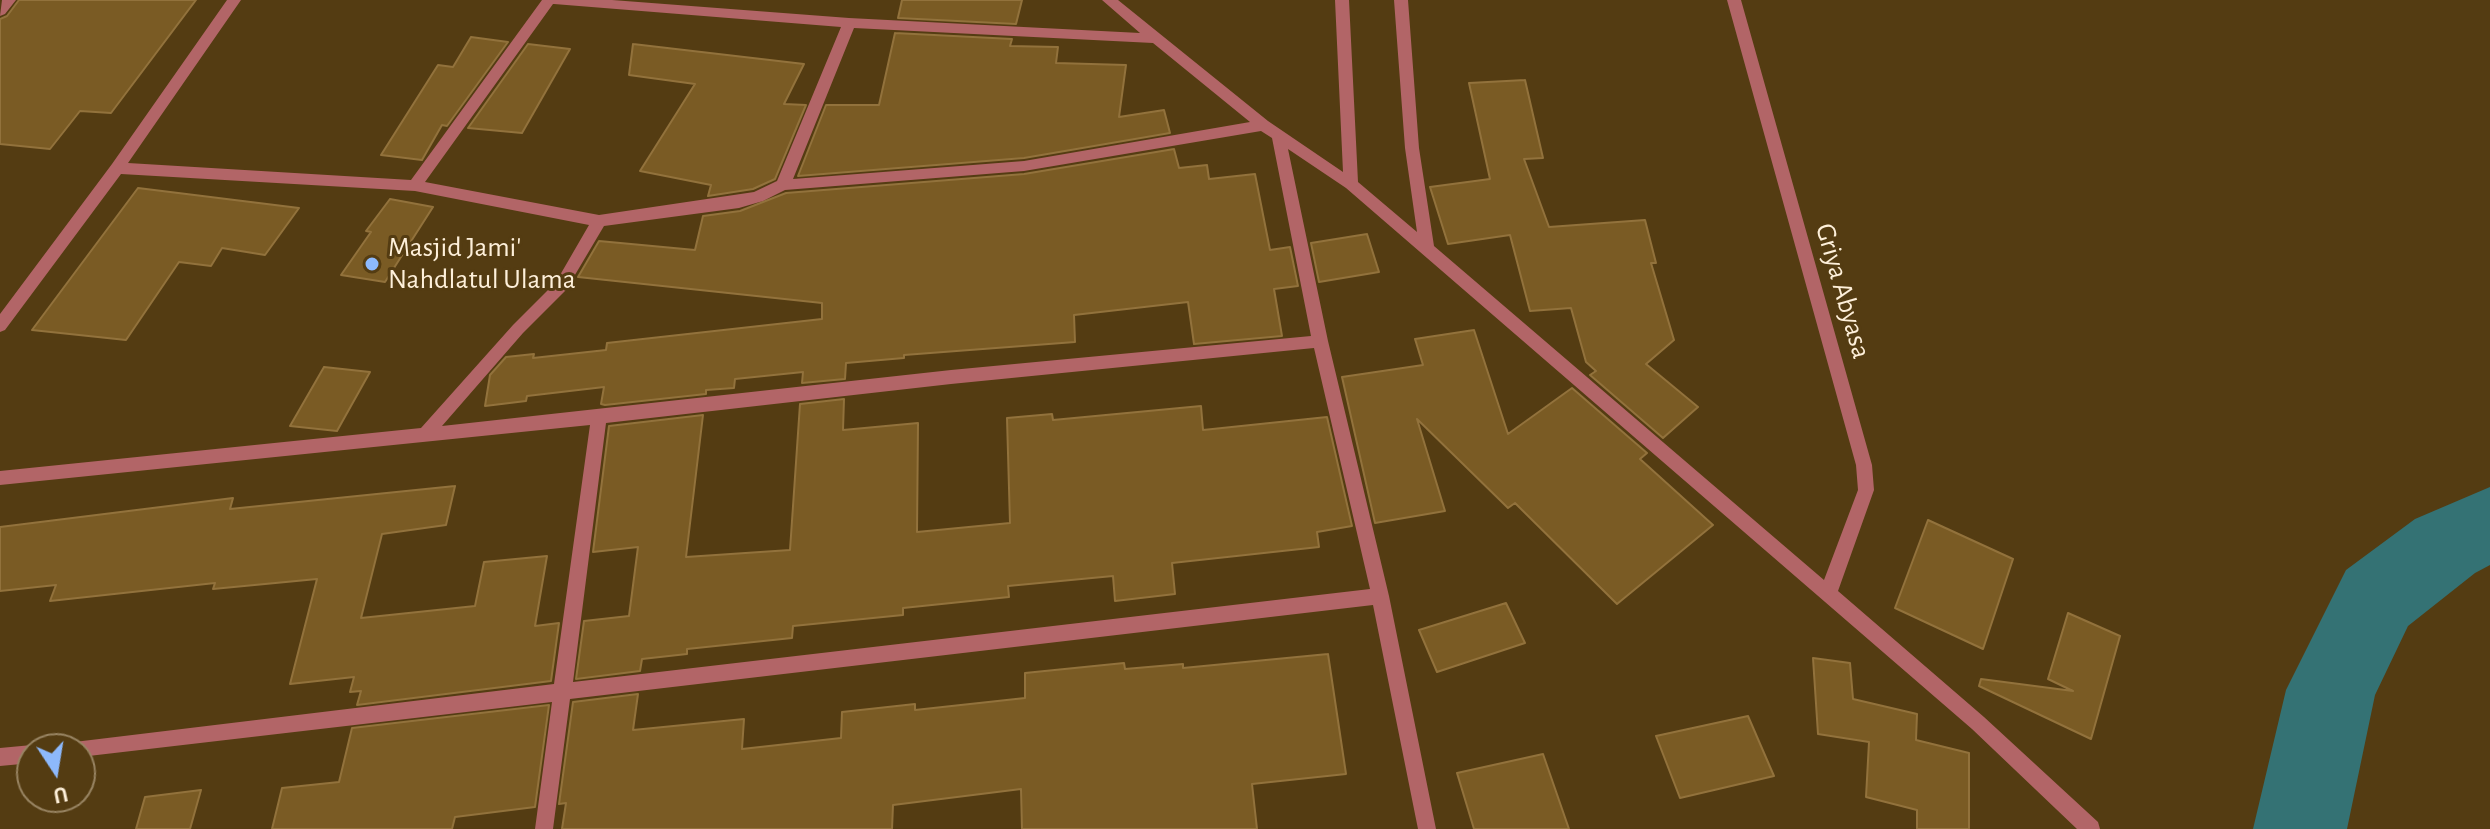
<!DOCTYPE html>
<html>
<head>
<meta charset="utf-8">
<style>
	body { margin:0 }
	#map { position:relative; width:2490px; height:829px; overflow:hidden; background:#543c12; font-family:"Alegreya Sans",sans-serif }
	canvas { display:block }
	.north { position:absolute; left:16px; top:733px; width:80px; height:80px; box-sizing:border-box; background:#543c12; border:2px solid #988462; border-radius:50%; rotate:168deg; font-size:22px; font-weight:700; line-height:32px; text-align:center; color:#fef0da }
	.north::after { content:''; display:block; margin:auto; width:28px; height:36px; background:#8db9fc; clip-path:polygon(50% 0,100% 100%,50% 72%,0 100%) }
</style>
</head>
<body>
<div id="map">
<canvas width="2490" height="829"></canvas>
<div class="north">U</div>
</div>
<script>
const ctx = document.querySelector('canvas').getContext('2d');
ctx.lineJoin = 'round';
function poly(rows) {
  const path = new Path2D();
  for (const r of rows) {
    path.moveTo(r[0], r[1]);
    for (let i = 2; i < r.length; i += 2) path.lineTo(r[i], r[i + 1]);
  }
  return path;
}
function fillPath(path, color) {
  ctx.fillStyle = color;
  ctx.fill(path, 'evenodd');
}
function strokePath(path, color, width, dash) {
  ctx.strokeStyle = color;
  ctx.lineWidth = width;
  ctx.lineCap = dash ? 'butt' : 'round';
  ctx.setLineDash(dash || []);
  ctx.stroke(path);
}
function label(font, color, halo, rows, align = 'center') {
  ctx.font = font + ' "Alegreya Sans",sans-serif';
  ctx.lineWidth = 6;
  ctx.setLineDash([]);
  ctx.textBaseline = 'middle';
  ctx.strokeStyle = halo;
  ctx.fillStyle = color;
  for (const [text, x, y, turn = 0] of rows) {
    ctx.save();
    ctx.translate(x, y);
    ctx.rotate((+turn || 0) * Math.PI / 180);
    ctx.textAlign = isNaN(turn) ? turn : align;
    if (halo) ctx.strokeText(text, 0, 0);
    ctx.fillText(text, 0, 0);
    ctx.restore();
  }
}
fillPath(poly([
	[2490,487,2490,565,2475,573,2408,626,2375,695,2347,829,2253,829,2286,690,2346,570,2415,519,2490,487]
]), '#347274');
const building = poly([
	[19,0,196,0,111,113,80,111,50,149,0,144,0,19,7,16,19,0],
	[902,0,1022,0,1016,24,898,18,902,0],
	[895,33,1012,39,1010,46,1058,47,1056,63,1126,65,1119,117,1164,110,1170,133,1024,158,798,176,826,105,879,105,895,33],
	[471,37,508,42,447,126,442,125,422,160,381,155,438,65,453,67,471,37],
	[528,44,570,49,522,133,468,128,528,44],
	[633,44,804,64,784,104,806,105,775,179,753,189,708,196,711,185,640,171,695,84,629,75,633,44],
	[1525,80,1543,158,1524,159,1549,227,1645,220,1656,263,1651,263,1674,340,1646,364,1698,407,1663,438,1590,375,1596,371,1586,362,1571,308,1530,311,1510,235,1448,244,1430,187,1490,179,1469,83,1525,80],
	[1174,149,1179,168,1207,165,1209,179,1255,174,1270,250,1290,247,1298,286,1274,289,1282,336,1194,344,1188,302,1074,315,1075,342,904,355,904,358,846,363,845,379,802,383,803,372,735,379,734,388,706,390,706,394,605,405,601,404,604,387,527,396,526,401,485,406,490,375,506,357,534,354,533,358,606,350,607,343,822,319,822,303,578,277,599,241,695,250,703,216,740,211,786,193,1024,174,1174,149],
	[138,188,299,208,265,255,222,248,211,266,179,262,126,340,32,330,138,188],
	[390,199,433,207,385,282,341,275,371,232,366,231,390,199],
	[1367,234,1379,272,1319,282,1311,243,1367,234],
	[1474,330,1508,434,1572,388,1647,453,1640,459,1713,525,1617,604,1515,503,1508,508,1417,419,1445,511,1375,523,1342,377,1423,365,1415,339,1474,330],
	[324,367,370,372,337,431,290,426,324,367],
	[844,399,843,430,918,423,917,532,1010,523,1007,418,1052,414,1053,420,1201,406,1203,430,1327,417,1352,526,1317,532,1319,547,1172,563,1175,594,1115,601,1113,576,1008,586,1009,597,903,608,903,615,793,626,792,638,687,649,687,654,642,659,640,671,576,679,584,621,629,616,638,547,593,552,609,426,703,415,686,557,790,550,800,404,844,399],
	[455,486,446,525,382,534,361,618,475,606,484,562,547,556,535,626,559,623,551,681,357,705,361,691,350,692,354,677,290,684,317,579,213,589,215,583,50,601,56,585,0,591,0,527,233,498,230,509,455,486],
	[1928,520,2013,559,1983,649,1895,608,1928,520],
	[1506,603,1525,643,1437,672,1419,630,1506,603],
	[2068,613,2120,636,2091,739,1979,686,1981,679,2073,691,2048,679,2068,613],
	[1328,654,1346,774,1252,784,1257,829,1022,829,1021,789,893,805,892,829,562,829,566,803,559,804,573,702,638,694,633,730,744,719,742,749,841,738,842,712,915,704,915,710,1025,698,1025,673,1124,663,1125,669,1183,664,1183,668,1328,654],
	[1813,658,1850,663,1853,699,1917,714,1916,740,1969,753,1969,829,1917,829,1917,810,1866,797,1869,742,1818,734,1813,658],
	[549,705,535,807,455,817,452,829,272,829,282,788,339,782,352,728,549,705],
	[1748,716,1774,776,1680,798,1656,736,1748,716],
	[1543,754,1569,829,1474,829,1457,773,1543,754],
	[201,790,190,829,136,829,145,797,201,790]
]);
fillPath(building, '#7a5b24');
strokePath(building, '#92723c', 2);
fillPath(poly([
	[2,0,16,0,5,14,0,16,2,0],
	[227,0,241,0,128,163,411,180,542,0,612,0,849,18,1140,33,1102,0,1118,0,1268,121,1343,172,1335,0,1349,0,1358,182,1417,232,1405,148,1394,0,1408,0,1419,148,1434,246,1824,580,1858,490,1856,465,1727,0,1741,0,1872,465,1874,490,1838,591,1984,717,2098,822,2100,829,2077,829,1972,729,1346,188,1288,149,1328,341,1389,596,1436,829,1418,829,1373,605,570,699,553,829,535,829,552,702,80,757,80,749,64,749,66,743,554,684,590,425,0,485,0,471,421,428,513,325,556,282,589,225,415,191,121,174,5,330,0,332,0,314,112,164,227,0],
	[553,4,554,4,841,27,777,181,754,192,599,215,425,182,553,4],
	[854,28,1153,43,1250,122,1024,161,793,179,854,28],
	[1261,131,1272,138,1311,336,951,370,442,426,523,333,566,290,604,226,739,208,763,201,785,190,1024,171,1261,131],
	[1314,348,1370,589,573,682,606,423,951,384,1314,348],
	[32,745,39,749,32,749,32,763,0,766,0,748,32,745]
]), '#b26567');
for (const [x, y, r, color] of [
	[372,264,8,"#8db9fc"]
]) {
  const dot = new Path2D();
  dot.arc(x, y, r, 0, 2 * Math.PI);
  ctx.fillStyle = color;
  ctx.fill(dot);
  strokePath(dot, '#543c12', 3);
}
label('28px', '#fef0da', '#543c12', [
	["Masjid Jami'",388,248],
	["Nahdlatul Ulama",388,280]
], 'left');
label('28px', '#fef0da', '#543c12', [
	["Griya Abyasa",1843,291,74]
]);
</script>
</body>
</html>
